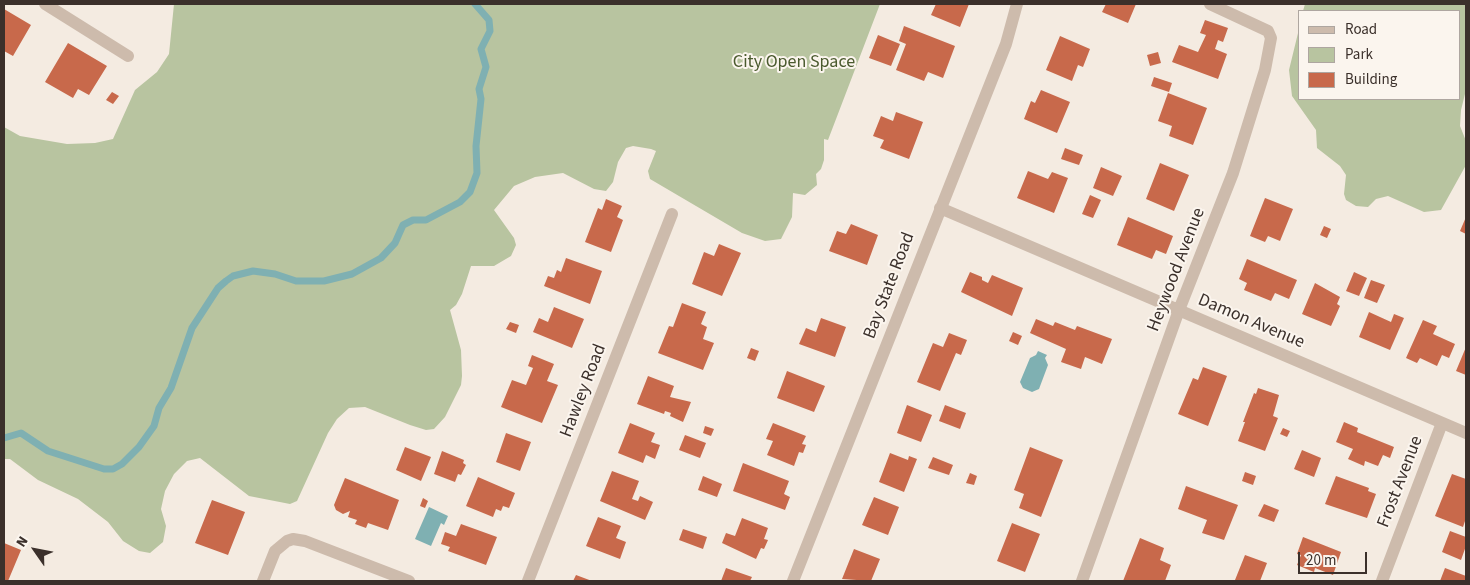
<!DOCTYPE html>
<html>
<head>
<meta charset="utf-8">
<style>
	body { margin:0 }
	#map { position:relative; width:1470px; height:585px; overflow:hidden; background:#f4ebe1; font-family:"Source Sans 3",sans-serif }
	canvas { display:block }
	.frame { position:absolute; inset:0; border:5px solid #3b302b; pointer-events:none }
	.legend { position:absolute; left:1298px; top:10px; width:162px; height:90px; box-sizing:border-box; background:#fbf5ee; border:1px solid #aea6a0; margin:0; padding:6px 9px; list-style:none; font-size:15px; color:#3b302b }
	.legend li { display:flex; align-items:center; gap:10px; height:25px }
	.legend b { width:25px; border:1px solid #aea6a0 }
	.north { position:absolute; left:10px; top:525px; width:50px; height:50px; -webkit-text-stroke:4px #fbf5ee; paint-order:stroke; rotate:303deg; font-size:14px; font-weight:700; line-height:20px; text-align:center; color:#3b302b }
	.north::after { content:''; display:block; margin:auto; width:18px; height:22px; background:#3b302b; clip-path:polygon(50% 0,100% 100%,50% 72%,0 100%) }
	.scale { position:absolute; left:1298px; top:552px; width:69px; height:22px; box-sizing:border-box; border:2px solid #3b302b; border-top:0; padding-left:6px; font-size:15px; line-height:18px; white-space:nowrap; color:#3b302b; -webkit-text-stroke:4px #fbf5ee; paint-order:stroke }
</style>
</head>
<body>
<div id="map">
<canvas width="1470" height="585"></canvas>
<div class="frame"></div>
<ul class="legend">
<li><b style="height:6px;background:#cdbbac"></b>Road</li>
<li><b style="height:14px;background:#b8c4a0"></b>Park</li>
<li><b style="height:14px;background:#c8694b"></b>Building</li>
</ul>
<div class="north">N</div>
<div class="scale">20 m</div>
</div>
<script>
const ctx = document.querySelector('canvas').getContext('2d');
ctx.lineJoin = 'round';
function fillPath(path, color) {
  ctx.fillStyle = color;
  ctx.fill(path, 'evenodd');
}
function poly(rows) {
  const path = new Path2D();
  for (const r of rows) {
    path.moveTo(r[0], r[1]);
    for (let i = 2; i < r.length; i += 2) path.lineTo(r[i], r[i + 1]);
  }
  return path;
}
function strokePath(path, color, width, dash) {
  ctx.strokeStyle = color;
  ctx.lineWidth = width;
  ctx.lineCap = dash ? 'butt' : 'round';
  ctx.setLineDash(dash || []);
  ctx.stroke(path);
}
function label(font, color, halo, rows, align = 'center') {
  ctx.font = font + ' "Source Sans 3",sans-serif';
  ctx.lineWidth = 4;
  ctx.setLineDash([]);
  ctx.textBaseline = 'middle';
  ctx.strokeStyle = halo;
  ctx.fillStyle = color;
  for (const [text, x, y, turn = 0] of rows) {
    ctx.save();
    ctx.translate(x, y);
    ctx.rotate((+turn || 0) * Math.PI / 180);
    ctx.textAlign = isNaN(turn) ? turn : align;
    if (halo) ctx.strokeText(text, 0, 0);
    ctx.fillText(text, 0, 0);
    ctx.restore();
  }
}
fillPath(poly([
	[174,4,880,4,828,140,824,139,824,160,821,169,816,174,817,185,805,195,793,193,792,217,781,239,765,241,742,233,650,179,648,171,656,151,651,149,633,146,626,148,618,162,613,182,606,191,594,189,563,173,535,177,514,186,494,210,514,238,516,245,511,256,494,266,471,266,462,294,456,305,450,310,461,350,462,376,461,385,445,417,434,429,426,430,410,425,365,407,349,408,337,419,328,433,297,501,290,504,249,496,200,458,187,461,174,474,165,491,161,509,166,526,163,542,150,553,139,551,123,541,108,522,78,499,38,480,10,459,4,459,4,127,20,136,67,144,95,143,113,139,135,90,157,72,169,54],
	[1305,4,1466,4,1466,90,1461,110,1460,126,1466,141,1466,165,1441,210,1424,212,1388,196,1376,199,1368,207,1356,206,1346,200,1344,194,1346,175,1340,166,1317,148,1316,130,1292,96,1289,70,1299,29,1299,99,1459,99,1459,11,1303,11]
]), '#b8c4a0');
fillPath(poly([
	[1038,351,1047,355,1045,358,1048,365,1039,389,1032,392,1023,388,1020,382,1030,358,1036,355],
	[429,507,448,516,444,525,441,523,431,546,415,539]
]), '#7fb0b2');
strokePath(poly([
	[4,438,21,433,48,451,104,469,113,469,122,464,139,447,154,426,159,408,171,388,192,328,218,288,226,281,233,276,253,271,275,274,296,281,324,281,352,274,381,258,395,243,403,225,413,220,426,220,460,202,470,192,477,173,476,146,481,99,479,89,486,67,481,49,490,31,489,20,475,4]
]), '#7fb0b2', 7);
fillPath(poly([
	[936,4,969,4,960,27,931,15],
	[1106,4,1136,4,1128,23,1102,12],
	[4,9,31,25,13,56,4,51],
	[1205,20,1228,28,1223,42,1218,40,1215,49,1227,54,1218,79,1172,62,1179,45,1198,52,1206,35,1200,33],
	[904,26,955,46,943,78,928,72,924,81,896,70,906,44,899,41],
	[878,35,900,44,891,66,869,58],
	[1060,36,1090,49,1083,67,1078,65,1072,81,1046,70],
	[68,43,107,66,89,95,78,89,73,98,45,82],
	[1158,52,1161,63,1150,66,1147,55],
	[1154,77,1172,83,1169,92,1151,86],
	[1041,90,1070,102,1057,133,1024,119,1031,101,1035,103],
	[112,92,119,96,113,104,106,100],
	[1168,93,1207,108,1193,145,1169,136,1172,126,1158,121],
	[896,112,923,122,909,159,880,148,884,140,873,136,881,116,893,121],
	[1065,148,1083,155,1079,165,1061,159],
	[1160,163,1189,175,1174,211,1146,199],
	[1101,167,1122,176,1113,196,1093,188],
	[1028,171,1048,179,1052,172,1068,178,1054,213,1017,198],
	[1090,195,1101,200,1093,218,1082,214],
	[1265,198,1293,209,1280,241,1268,236,1265,242,1250,236],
	[606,199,622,206,617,217,623,220,611,252,585,242,598,208,602,210],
	[1128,217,1173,236,1166,254,1156,250,1152,259,1117,245],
	[1466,217,1466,234,1460,231],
	[851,224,878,235,867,265,829,251,837,231,846,234],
	[1324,226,1331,229,1327,238,1320,235],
	[719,244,741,253,722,296,692,284,704,252,714,256],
	[566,258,602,271,590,304,544,286,548,276,554,278,557,270,561,272],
	[1247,259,1297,280,1289,299,1275,293,1271,301,1244,290,1247,283,1239,279],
	[970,272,982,277,982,280,988,283,992,275,1023,288,1012,316,961,292],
	[1354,272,1367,278,1359,296,1346,291],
	[1371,280,1385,285,1377,303,1364,298],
	[1315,283,1340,297,1337,304,1340,306,1331,326,1302,314],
	[682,303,706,312,701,324,707,327,703,339,714,343,703,370,658,353,669,326,673,327],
	[554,307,584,319,572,348,533,332,539,318,548,322],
	[1369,312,1391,322,1394,314,1404,318,1390,350,1359,337],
	[821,318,846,327,835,357,799,344,806,328,816,332],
	[1036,319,1053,326,1055,322,1075,330,1077,326,1112,339,1102,364,1085,357,1081,369,1061,362,1066,349,1030,333],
	[1423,320,1437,326,1433,334,1455,344,1449,358,1442,355,1437,366,1420,358,1417,363,1406,358],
	[510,322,519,325,516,333,506,329],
	[1013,332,1022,336,1018,345,1009,341],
	[949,333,967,340,961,355,956,353,940,391,917,382,933,343,943,347],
	[1466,347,1466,375,1456,371],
	[751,348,759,351,755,361,747,358],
	[532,355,554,364,547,381,558,385,542,423,501,407,512,380,526,385,533,368,528,366],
	[1203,367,1227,376,1208,426,1178,414,1193,378,1198,380],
	[787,371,825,386,814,412,777,398],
	[648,376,674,386,670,397,691,402,683,422,670,416,671,413,665,411,664,414,637,404],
	[1258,388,1279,395,1273,416,1278,418,1265,451,1238,441,1245,422,1243,422,1254,393,1256,394],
	[907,405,932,415,921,442,897,433],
	[945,405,966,413,960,429,939,421],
	[1344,422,1358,428,1357,432,1394,447,1390,458,1383,455,1378,466,1365,461,1364,466,1348,459,1353,449,1336,442],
	[630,423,655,433,651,442,660,445,655,459,646,455,643,463,618,453],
	[773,423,806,436,802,444,806,445,803,453,799,452,794,466,767,455,773,441,766,439],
	[705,426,714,429,711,436,703,433],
	[1283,428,1290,431,1287,437,1280,434],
	[506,433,531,442,520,471,496,462],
	[685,435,706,443,700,458,679,450],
	[405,447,431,457,421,481,396,470],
	[1030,447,1063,460,1041,517,1019,508,1024,494,1014,490],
	[1302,450,1321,458,1314,477,1294,469],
	[442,451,464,460,463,463,466,465,461,475,458,474,455,482,434,474],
	[890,453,908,460,909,456,917,459,904,492,879,482],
	[933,457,953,465,949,475,928,468],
	[743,463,789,481,784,494,790,497,785,510,733,491],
	[612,471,639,481,632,499,638,501,640,496,653,502,645,520,600,501],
	[1245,472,1256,476,1253,485,1242,481],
	[970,473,977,476,974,485,966,483],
	[1452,474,1466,479,1466,518,1463,527,1435,516],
	[703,476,722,484,717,497,698,490],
	[1336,476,1369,488,1368,491,1376,494,1367,518,1325,504],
	[478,477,515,493,509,508,503,506,501,511,496,509,493,517,466,506],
	[345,478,399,500,388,530,368,523,366,528,355,524,357,520,348,517,350,511,343,514,336,510,334,505],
	[1186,486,1238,505,1224,540,1202,533,1207,520,1178,509],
	[874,497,899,507,888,535,862,525],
	[423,498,428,501,425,508,420,506],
	[212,500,245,512,228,555,195,543],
	[1264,504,1279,510,1274,522,1258,516],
	[598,517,621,526,616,538,626,542,620,559,586,546],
	[742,518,768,528,764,539,768,540,764,549,761,548,756,559,722,543,726,533,735,536],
	[1012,523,1040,534,1025,572,997,561],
	[461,524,497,537,486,565,448,551,450,547,441,544,445,532,456,536],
	[683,529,707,537,703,549,679,540],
	[1450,531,1466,537,1466,546,1461,560,1442,552],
	[1303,537,1341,552,1333,575,1315,568,1314,572,1297,565,1301,555,1297,554],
	[1140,538,1164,548,1160,560,1171,565,1165,581,1123,581],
	[4,543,21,550,8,581,4,581],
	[854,549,880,559,871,581,842,579],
	[1245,555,1267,563,1260,581,1235,580],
	[726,568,752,577,750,581,721,581],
	[1445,568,1466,576,1466,581,1440,581],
	[576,575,592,581,573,581]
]), '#c8694b');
strokePath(poly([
	[45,4,128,56],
	[940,208,1466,433],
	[263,581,275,551,287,541,293,539,305,541,409,581],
	[528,581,672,214],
	[793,581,1006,44,1017,4],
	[1082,581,1179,310,1233,173,1265,70,1271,38,1268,31,1210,4],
	[1382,581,1442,423]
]), '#cdbbac', 12);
label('18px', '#4a5a2e', '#fbf5ee', [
	["City Open Space",794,63]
]);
label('18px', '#3b302b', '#fbf5ee', [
	["Heywood Avenue",1177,270,-69],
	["Bay State Road",890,286,-69],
	["Damon Avenue",1251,322,23],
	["Hawley Road",584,391,-69],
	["Frost Avenue",1401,482,-69]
]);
</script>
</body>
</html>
